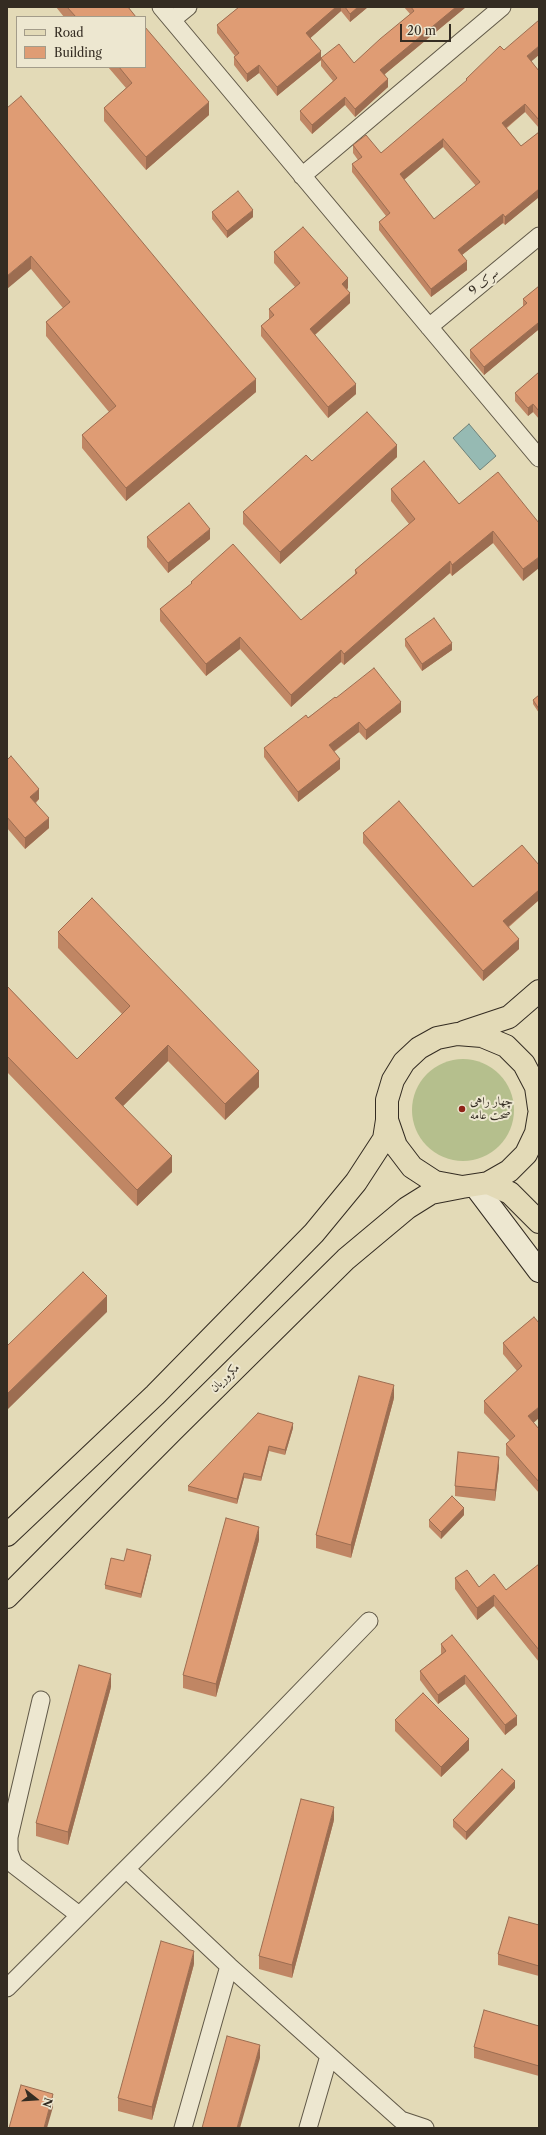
<!DOCTYPE html>
<html>
<head>
<meta charset="utf-8">
<style>
	body { margin:0 }
	#map { position:relative; width:546px; height:2135px; overflow:hidden; background:#e3dab7; font-family:"Libre Caslon Text",serif }
	canvas { display:block }
	.frame { position:absolute; inset:0; border:8px solid #342c22; pointer-events:none }
	.legend { position:absolute; left:16px; top:16px; width:130px; height:52px; box-sizing:border-box; background:#ede7d0; border:1px solid #a39c8a; margin:0; padding:5px 7px; list-style:none; font-size:12px; color:#342c22 }
	.legend li { display:flex; align-items:center; gap:8px; height:20px }
	.legend b { width:20px; border:1px solid #a39c8a }
	.north { position:absolute; left:16px; top:2079px; width:40px; height:40px; -webkit-text-stroke:3px #ede7d0; paint-order:stroke; rotate:107deg; font-size:11px; font-weight:700; line-height:16px; text-align:center; color:#342c22 }
	.north::after { content:''; display:block; margin:auto; width:14px; height:18px; background:#342c22; clip-path:polygon(50% 0,100% 100%,50% 72%,0 100%) }
	.scale { position:absolute; left:400px; top:24px; width:51px; height:18px; box-sizing:border-box; border:2px solid #342c22; border-top:0; padding-left:5px; font-size:12px; line-height:14px; white-space:nowrap; color:#342c22; -webkit-text-stroke:3px #ede7d0; paint-order:stroke }
</style>
</head>
<body>
<div id="map">
<canvas width="546" height="2135"></canvas>
<div class="frame"></div>
<ul class="legend">
<li><b style="height:5px;background:#e3dab7"></b>Road</li>
<li><b style="height:11px;background:#df9c74"></b>Building</li>
</ul>
<div class="north">N</div>
<div class="scale">20 m</div>
</div>
<script>
const ctx = document.querySelector('canvas').getContext('2d');
ctx.lineJoin = 'round';
function fillPath(path, color) {
  ctx.fillStyle = color;
  ctx.fill(path, 'evenodd');
}
function poly(rows) {
  const path = new Path2D();
  for (const r of rows) {
    if (r.length === 3) {
      path.moveTo(r[0] + r[2], r[1]);
      path.arc(r[0], r[1], r[2], 0, 2 * Math.PI);
      continue;
    }
    path.moveTo(r[0], r[1]);
    for (let i = 2; i < r.length; i += 2) path.lineTo(r[i], r[i + 1]);
  }
  return path;
}
function strokePath(path, color, width, dash) {
  ctx.strokeStyle = color;
  ctx.lineWidth = width;
  ctx.lineCap = dash ? 'butt' : 'round';
  ctx.setLineDash(dash || []);
  ctx.stroke(path);
}
function label(font, color, halo, rows, align = 'center') {
  ctx.font = font + ' "Libre Caslon Text",Amiri,serif';
  ctx.lineWidth = 4;
  ctx.setLineDash([]);
  ctx.textBaseline = 'middle';
  ctx.strokeStyle = halo;
  ctx.fillStyle = color;
  for (const [text, x, y, turn = 0] of rows) {
    ctx.save();
    ctx.translate(x, y);
    ctx.rotate((+turn || 0) * Math.PI / 180);
    ctx.textAlign = isNaN(turn) ? turn : align;
    if (halo) ctx.strokeText(text, 0, 0);
    ctx.fillText(text, 0, 0);
    ctx.restore();
  }
}
fillPath(poly([
	[463,1110,51]
]), '#b5bf8d');
const water = poly([
	[469,424,496,456,480,470,453,438,469,424]
]);
fillPath(water, '#96bab3');
strokePath(water, '#6f8179', 1);
const minor = poly([
	[161,7,539,458],
	[172,20,188,7],
	[302,176,502,7],
	[429,327,539,236],
	[41,1700,9,1837,9,1852,14,1865,79,1915],
	[126,1869,229,1966,401,2120,425,2128],
	[7,1988,214,1781,369,1621],
	[183,2128,229,1966],
	[308,2128,329,2056]
]);
const secondary = poly([
	[475,1186,539,1271]
]);
const primary = poly([
	[464,1032,509,1017,539,991],
	[387,1120,396,1146,412,1167,435,1182,462,1187,488,1183,509,1171,526,1154,536,1133,539,1115],
	[488,1183,510,1193,539,1222],
	[7,1535,155,1395,314,1233,356,1182,384,1139,387,1120,387,1100,393,1080,404,1062,419,1048,437,1038,457,1034,482,1036,506,1046,524,1064,536,1087,539,1108],
	[7,1597,173,1430,346,1259,407,1208,431,1193,462,1187]
]);
strokePath(minor, '#605847', 19);
strokePath(secondary, '#342c22', 24);
strokePath(primary, '#342c22', 24);
strokePath(minor, '#ede7d0', 17);
strokePath(secondary, '#ede7d0', 22);
strokePath(primary, '#e3dab7', 22);
fillPath(poly([
	[56,7,128,7,136,17,64,17],
	[239,7,368,7,350,22,341,11,310,38,321,60,277,96,259,73,247,82,234,65,234,57,235,56,217,33,217,25],
	[404,7,466,7,385,74,388,87,355,117,345,105,312,134,300,120,300,111,333,81,321,66,321,58,354,63,410,14],
	[504,50,531,61,539,71,539,128,525,112,507,128,521,146,539,132,539,197,505,225,503,223,462,255,467,270,431,297,379,230,379,222,386,216,352,172,352,164,358,160,353,153,353,145,381,153,466,82,466,79],
	[443,147,476,186,434,219,404,180],
	[108,67,145,67,209,115,146,170,104,121,104,108,126,88],
	[7,108,256,392,126,501,82,448,82,435,109,412,46,336,46,322,63,308,31,269],
	[212,212,253,217,227,238,212,219],
	[274,252,348,288,347,289,350,303,315,335,356,394,328,418,261,336,261,326,269,319,269,309,295,287,274,263],
	[539,286,539,331,538,330,484,375,470,358,470,350,523,306,523,299],
	[539,372,539,419,533,412,528,416,515,401,515,393],
	[397,457,280,564,243,524,243,512,312,461],
	[391,489,459,504,539,523,523,581,493,543,452,576,450,573,344,665,341,662,291,707,240,649,206,676,160,621,160,609,191,584,191,582,301,620,355,574,355,570,409,524,391,501],
	[147,537,210,539,168,573,147,547],
	[405,639,452,650,422,671,405,646],
	[539,695,539,713,533,704,533,700],
	[336,698,401,712,366,740,359,732,334,752,340,769,298,802,264,757,264,748],
	[7,760,39,799,36,803,49,828,25,849,7,828],
	[363,833,473,887,539,865,539,900,509,927,519,949,483,981,363,843],
	[58,932,259,1087,225,1120,168,1061,123,1106,172,1172,137,1206,7,1072,7,986,77,1059,122,1014,58,948],
	[534,1317,534,1423,539,1429,539,1493,506,1455,506,1444,510,1441,484,1413,484,1401,517,1371,503,1354,503,1343],
	[394,1398,351,1558,316,1548,316,1535],
	[293,1428,285,1455,269,1451,261,1481,244,1478,237,1504,188,1491,188,1486],
	[499,1467,495,1501,455,1496,455,1486],
	[464,1515,441,1539,429,1527,429,1520],
	[259,1540,216,1697,183,1688,183,1675],
	[151,1558,141,1598,105,1589,105,1585,124,1561],
	[539,1564,539,1662,494,1606,477,1620,455,1589,455,1578,479,1587,506,1590],
	[441,1644,517,1725,505,1735,465,1684,438,1704,420,1680,420,1671,441,1654],
	[111,1687,68,1845,36,1836,36,1823],
	[395,1720,469,1750,441,1777,395,1731],
	[515,1788,466,1840,453,1827,453,1820],
	[334,1820,292,1978,259,1969,259,1956],
	[539,1925,539,1976,498,1965,498,1954],
	[194,1964,152,2120,118,2111,118,2098],
	[539,2026,539,2076,474,2058,474,2047]
]), '#c08664');
fillPath(poly([
	[336,7,341,7,341,11,306,42,306,33],
	[358,7,368,7,350,22,350,14],
	[456,7,466,7,380,78,380,70],
	[539,46,539,55,527,65,527,56],
	[321,51,321,60,277,96,277,87],
	[259,65,259,73,247,82,247,74],
	[388,79,388,87,355,117,355,109],
	[345,97,345,105,312,134,312,125],
	[209,102,209,115,146,170,146,157],
	[525,104,525,112,502,131,502,123],
	[443,139,443,147,400,183,400,174],
	[539,189,539,197,505,225,505,217],
	[253,210,253,217,227,238,227,231],
	[503,214,503,223,458,258,458,250],
	[31,256,31,269,7,289,7,276],
	[467,261,467,270,431,297,431,289],
	[348,278,348,288,342,294,342,284],
	[350,293,350,303,310,339,310,329],
	[538,323,538,330,484,375,484,367],
	[256,379,256,392,126,501,126,488],
	[356,384,356,394,328,418,328,407],
	[533,404,533,412,528,416,528,408],
	[397,445,397,457,280,564,280,552],
	[210,529,210,539,168,573,168,563],
	[493,531,493,543,452,576,452,565],
	[539,557,539,568,523,581,523,569],
	[450,561,450,573,344,665,344,654],
	[240,637,240,649,206,676,206,664],
	[452,643,452,650,422,671,422,664],
	[341,650,341,662,291,707,291,695],
	[401,702,401,712,366,740,366,730],
	[359,722,359,732,329,755,329,745],
	[340,759,340,769,298,802,298,792],
	[39,789,39,799,30,807,30,797],
	[49,818,49,828,25,849,25,838],
	[539,890,539,900,503,931,503,921],
	[519,939,519,949,483,981,483,971],
	[168,1045,168,1061,115,1114,115,1098],
	[259,1071,259,1087,225,1120,225,1104],
	[172,1156,172,1172,137,1206,137,1190],
	[107,1296,107,1312,7,1410,7,1394],
	[394,1385,394,1398,351,1558,351,1545],
	[539,1407,539,1418,528,1428,528,1416],
	[293,1423,293,1428,285,1455,285,1450],
	[269,1446,269,1451,261,1481,261,1477],
	[499,1457,499,1467,495,1501,495,1490],
	[244,1473,244,1478,237,1504,237,1499],
	[464,1508,464,1515,441,1539,441,1532],
	[259,1527,259,1540,216,1697,216,1684],
	[151,1555,151,1558,141,1598,141,1594],
	[494,1595,494,1606,477,1620,477,1608],
	[111,1674,111,1687,68,1845,68,1832],
	[465,1675,465,1684,438,1704,438,1695],
	[517,1716,517,1725,505,1735,505,1725],
	[469,1739,469,1750,441,1777,441,1767],
	[515,1781,515,1788,466,1840,466,1832],
	[334,1807,334,1820,292,1978,292,1965],
	[194,1951,194,1964,152,2120,152,2107],
	[260,2045,260,2058,240,2128,237,2128],
	[53,2094,53,2107,47,2128,44,2128]
]), '#9c6d51');
const building = poly([
	[67,7,128,7,136,17,76,17,67,7],
	[239,7,336,7,306,33,321,51,277,87,259,65,247,74,234,57,239,53,217,25,239,7],
	[345,7,358,7,350,14,345,7],
	[411,7,456,7,380,70,388,79,355,109,345,97,312,125,300,111,337,78,321,58,339,44,354,63,380,39,414,11,411,7],
	[539,20,539,46,527,56,539,71,539,120,525,104,502,123,521,146,539,132,539,189,505,217,503,214,458,250,467,261,431,289,379,222,390,213,352,164,362,157,353,145,366,135,381,153,467,80,466,79,500,46,504,50,539,20],
	[443,139,480,182,434,219,400,174,443,139],
	[145,27,209,102,146,157,104,108,132,83,119,67,145,67,145,27],
	[21,96,256,379,126,488,82,435,116,406,46,322,70,302,31,256,7,276,7,108,21,96],
	[238,191,253,210,227,231,212,212,238,191],
	[303,227,348,278,342,284,350,293,310,329,356,384,328,407,261,326,274,315,269,309,300,283,274,252,303,227],
	[539,286,539,324,538,323,484,367,470,350,527,303,523,299,539,286],
	[539,372,539,411,533,404,528,408,515,393,539,372],
	[367,412,397,445,280,552,243,512,306,455,312,461,367,412],
	[424,461,459,504,498,472,539,523,539,557,523,569,493,531,452,565,450,561,344,654,341,650,291,695,240,637,206,664,160,609,192,583,191,582,233,544,301,620,357,573,355,570,415,519,391,489,424,461],
	[189,503,210,529,168,563,147,537,189,503],
	[434,618,452,643,422,664,405,639,434,618],
	[374,668,401,702,366,730,359,722,329,745,340,759,298,792,264,748,306,715,308,718,335,697,336,698,374,668],
	[539,695,539,709,533,700,539,695],
	[11,756,39,789,30,797,49,818,25,838,7,817,7,760,11,756],
	[399,801,473,887,522,845,539,865,539,890,503,921,519,939,483,971,363,833,399,801],
	[92,898,259,1071,225,1104,168,1045,115,1098,172,1156,137,1190,7,1056,7,986,77,1059,130,1006,58,932,92,898],
	[83,1272,107,1296,7,1394,7,1346,83,1272],
	[534,1317,539,1323,539,1407,528,1416,539,1429,539,1482,506,1444,515,1436,484,1401,522,1366,503,1343,534,1317],
	[359,1376,394,1385,351,1545,316,1535,359,1376],
	[258,1413,293,1423,285,1450,269,1446,261,1477,244,1473,237,1499,188,1486,258,1413],
	[458,1452,499,1457,495,1490,455,1486,458,1452],
	[452,1496,464,1508,441,1532,429,1520,452,1496],
	[226,1518,259,1527,216,1684,183,1675,226,1518],
	[127,1549,151,1555,141,1594,105,1585,111,1558,124,1561,127,1549],
	[539,1564,539,1650,494,1595,477,1608,455,1578,467,1570,479,1587,494,1574,506,1590,539,1564],
	[452,1635,517,1716,505,1725,465,1675,438,1695,420,1671,446,1651,441,1644,452,1635],
	[79,1665,111,1674,68,1832,36,1823,79,1665],
	[423,1693,469,1739,441,1767,395,1720,423,1693],
	[502,1769,515,1781,466,1832,453,1820,502,1769],
	[301,1799,334,1807,292,1965,259,1956,301,1799],
	[509,1917,539,1925,539,1966,498,1954,509,1917],
	[161,1941,194,1951,152,2107,118,2098,161,1941],
	[484,2010,539,2026,539,2066,474,2047,484,2010],
	[227,2036,260,2045,237,2128,202,2128,227,2036],
	[21,2085,53,2094,44,2128,9,2128,21,2085]
]);
fillPath(building, '#df9c74');
strokePath(building, '#9c6d51', 1);
for (const [x, y, r, color] of [
	[462,1109,4,"#8f2418"]
]) {
  const dot = new Path2D();
  dot.arc(x, y, r, 0, 2 * Math.PI);
  ctx.fillStyle = color;
  ctx.fill(dot);
  strokePath(dot, '#ede7d0', 1.5);
}
label('12px', '#342c22', '#ede7d0', [
	["سرک 9",484,282,-40],
	["مکروریان",225,1378,-44]
]);
label('12px', '#342c22', '#ede7d0', [
	["چهار راهی",470,1102],
	["صحت عامه",470,1116]
], 'left');
</script>
</body>
</html>
